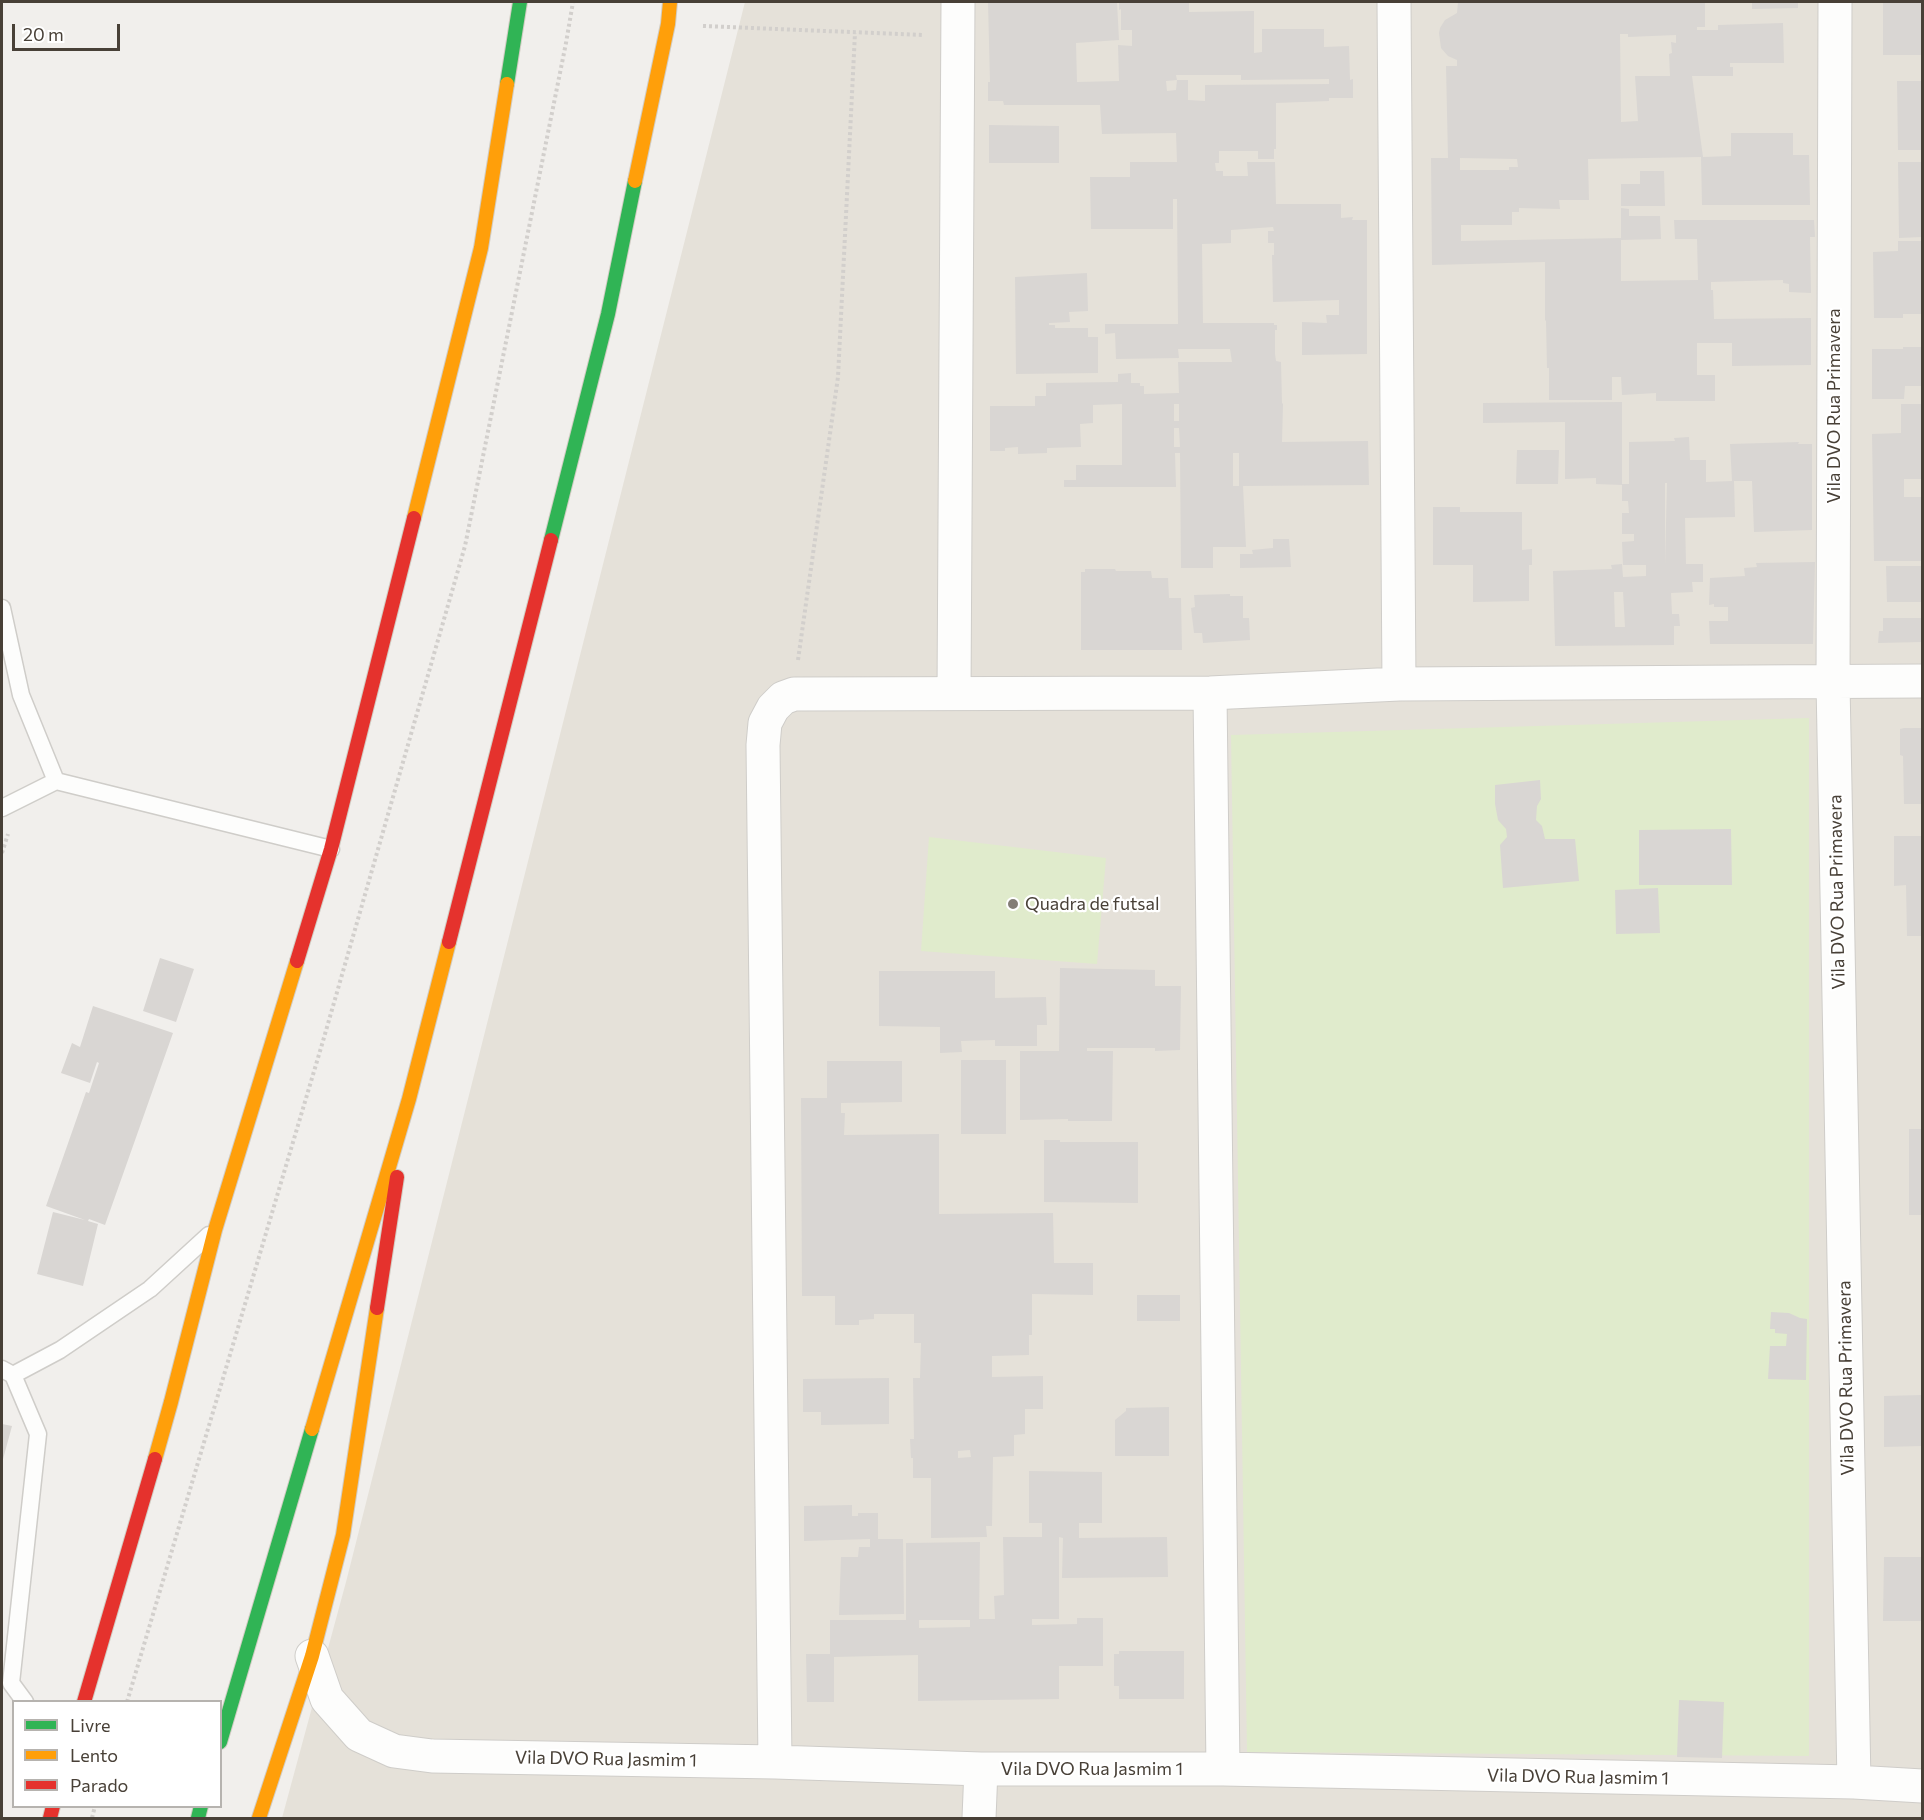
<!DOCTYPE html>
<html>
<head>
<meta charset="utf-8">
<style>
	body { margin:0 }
	#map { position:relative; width:1924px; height:1820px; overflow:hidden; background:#f1efec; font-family:Commissioner,sans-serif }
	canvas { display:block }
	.frame { position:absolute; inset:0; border:3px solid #484037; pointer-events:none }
	.legend { position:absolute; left:12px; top:1700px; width:210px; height:108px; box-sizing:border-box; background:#fff; border:2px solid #b6b3af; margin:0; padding:8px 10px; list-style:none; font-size:18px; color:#484037 }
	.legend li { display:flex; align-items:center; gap:12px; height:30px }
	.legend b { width:30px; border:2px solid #b6b3af }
	.scale { position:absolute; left:12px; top:24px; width:108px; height:27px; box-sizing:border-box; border:3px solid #484037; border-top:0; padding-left:8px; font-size:18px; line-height:21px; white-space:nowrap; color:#484037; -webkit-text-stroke:4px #fff; paint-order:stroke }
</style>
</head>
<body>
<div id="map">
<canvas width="1924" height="1820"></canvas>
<div class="frame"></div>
<ul class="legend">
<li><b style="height:8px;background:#30b455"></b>Livre</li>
<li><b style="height:8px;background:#ff9f0a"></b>Lento</li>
<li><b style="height:8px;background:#e5322d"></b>Parado</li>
</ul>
<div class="scale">20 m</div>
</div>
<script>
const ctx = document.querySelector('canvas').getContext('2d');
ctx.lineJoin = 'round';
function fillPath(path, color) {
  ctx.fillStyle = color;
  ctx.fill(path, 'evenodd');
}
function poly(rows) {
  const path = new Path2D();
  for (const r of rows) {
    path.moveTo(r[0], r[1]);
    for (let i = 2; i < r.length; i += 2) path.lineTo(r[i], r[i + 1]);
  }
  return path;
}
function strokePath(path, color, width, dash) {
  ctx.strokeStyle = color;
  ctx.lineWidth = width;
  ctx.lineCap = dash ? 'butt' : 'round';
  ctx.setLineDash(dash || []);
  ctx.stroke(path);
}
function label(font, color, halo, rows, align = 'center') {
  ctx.font = font + ' Commissioner,sans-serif';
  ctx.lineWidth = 4.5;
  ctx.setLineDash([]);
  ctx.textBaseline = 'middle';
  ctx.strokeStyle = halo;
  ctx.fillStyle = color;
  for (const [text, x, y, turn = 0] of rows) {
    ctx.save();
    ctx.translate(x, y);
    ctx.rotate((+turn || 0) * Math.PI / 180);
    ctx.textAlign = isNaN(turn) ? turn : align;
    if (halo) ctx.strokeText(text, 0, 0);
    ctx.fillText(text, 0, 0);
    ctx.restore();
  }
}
fillPath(poly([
	[745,2,1922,2,1922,1818,282,1818,346,1582]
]), '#e5e1d9');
fillPath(poly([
	[1809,718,1809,1756,1247,1752,1231,735],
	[929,837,1106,858,1097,964,921,951]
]), '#e0ebcc');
fillPath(poly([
	[988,2,1117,2,1119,40,1076,43,1077,82,1119,81,1118,45,1132,46,1132,30,1121,30,1121,9,1119,10,1119,2,1189,2,1189,12,1254,11,1254,53,1262,52,1262,29,1324,29,1324,47,1349,46,1350,80,1353,79,1353,98,1329,98,1329,101,1276,103,1276,149,1274,149,1274,159,1258,159,1258,151,1219,151,1219,163,1215,163,1216,171,1223,171,1223,176,1248,176,1247,162,1275,162,1276,204,1341,204,1341,218,1353,217,1352,220,1367,220,1367,354,1302,355,1302,322,1327,323,1326,315,1339,315,1339,300,1273,302,1272,255,1274,255,1274,243,1268,243,1268,231,1274,231,1273,227,1231,230,1231,243,1202,244,1203,323,1274,323,1274,325,1277,325,1277,330,1275,330,1275,354,1276,361,1281,362,1282,403,1283,404,1282,442,1368,441,1369,485,1243,486,1246,547,1213,547,1213,568,1181,568,1180,453,1175,453,1176,487,1064,487,1064,480,1076,480,1076,465,1122,465,1122,404,1093,405,1093,423,1080,424,1081,447,1047,448,1047,453,1018,454,1018,447,1005,448,1005,451,990,451,990,406,1035,406,1035,396,1046,396,1046,383,1118,382,1118,374,1131,373,1131,383,1140,383,1140,386,1144,386,1144,394,1179,393,1178,362,1232,362,1230,349,1178,349,1179,358,1116,359,1115,333,1105,334,1105,324,1178,324,1177,199,1173,199,1173,229,1091,229,1090,177,1130,177,1130,162,1177,162,1176,133,1102,134,1100,105,1004,105,1003,101,988,101,988,82,990,82],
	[1176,75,1241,75,1241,80,1329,79,1329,84,1205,85,1205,101,1188,100,1188,80,1177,80],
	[1177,80,1176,90,1167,91,1166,81],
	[1174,404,1179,404,1179,421,1174,421],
	[1174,428,1179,428,1180,447,1174,447],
	[1233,453,1239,453,1239,486,1233,486],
	[1458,2,1705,2,1705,27,1697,27,1697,30,1718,30,1718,25,1783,23,1784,63,1730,63,1730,67,1733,67,1733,76,1692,76,1703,157,1731,156,1731,133,1793,133,1793,155,1809,155,1810,205,1702,205,1701,157,1588,159,1589,200,1559,200,1560,209,1519,208,1519,212,1512,212,1512,225,1461,225,1461,241,1621,238,1621,208,1629,209,1629,216,1660,216,1661,239,1621,240,1621,281,1698,280,1697,239,1675,239,1674,220,1814,220,1815,237,1810,237,1811,293,1789,292,1789,284,1783,283,1783,280,1711,282,1711,290,1713,290,1714,319,1811,318,1811,365,1732,366,1732,343,1697,343,1697,375,1715,375,1715,401,1656,401,1656,393,1622,395,1621,377,1612,377,1612,400,1549,400,1549,368,1547,368,1546,321,1545,320,1545,262,1432,265,1431,158,1448,158,1446,66,1457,66,1457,60,1448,56,1441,48,1439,33,1440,28,1445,20,1457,13],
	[1620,34,1628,34,1628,37,1676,35,1676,43,1671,42,1672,53,1669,54,1670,76,1635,76,1638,121,1621,122],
	[1460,158,1517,159,1518,167,1509,167,1509,170,1460,170],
	[1752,2,1798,2,1798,8,1752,9],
	[1883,2,1922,2,1922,55,1883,55],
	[1897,81,1922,81,1922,150,1898,150],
	[989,125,1059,126,1059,163,989,163],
	[1898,162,1922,162,1922,237,1899,238],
	[1640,171,1664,171,1665,206,1621,206,1621,184,1640,184],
	[1898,241,1922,241,1922,314,1903,314,1903,318,1874,318,1873,252,1898,251],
	[1087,273,1088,311,1069,312,1070,322,1049,323,1049,325,1055,325,1055,328,1088,328,1088,337,1098,337,1098,373,1016,374,1015,277],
	[1903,347,1922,347,1922,386,1905,386,1904,399,1872,399,1872,349,1903,349],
	[1622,402,1622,484,1629,484,1629,442,1675,441,1674,438,1689,437,1690,460,1706,460,1706,482,1732,481,1730,444,1799,442,1798,444,1812,444,1812,530,1754,532,1752,481,1734,481,1735,517,1685,518,1686,564,1703,564,1703,582,1692,582,1693,592,1671,593,1672,614,1679,614,1680,626,1674,626,1674,645,1555,646,1553,571,1612,569,1611,565,1622,564,1623,577,1646,576,1646,565,1623,565,1622,542,1634,541,1634,534,1622,534,1622,513,1629,513,1628,501,1622,501,1622,485,1596,484,1596,478,1565,479,1565,422,1483,423,1483,403],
	[1665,483,1667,483,1665,565],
	[1614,592,1623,592,1625,627,1615,627],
	[1901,404,1922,404,1922,479,1904,479,1904,497,1922,497,1922,561,1874,561,1872,434,1901,433],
	[1517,450,1559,450,1558,484,1516,484],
	[1433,507,1460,507,1460,512,1522,512,1522,550,1532,549,1532,565,1529,565,1529,601,1473,602,1473,565,1433,565],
	[1273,539,1289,539,1291,567,1240,568,1240,554,1253,554,1252,550,1273,548],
	[1815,562,1813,644,1710,644,1709,621,1728,621,1728,607,1714,607,1714,604,1709,605,1710,578,1745,576,1744,568,1757,567,1756,563],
	[1886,566,1922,566,1922,602,1887,602],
	[1085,569,1115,569,1116,571,1151,571,1152,578,1168,578,1169,598,1181,598,1182,650,1081,650,1081,572,1085,572],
	[1230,594,1230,596,1243,596,1243,618,1249,618,1250,640,1203,643,1202,633,1194,633,1191,608,1195,607,1194,595],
	[1883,618,1922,618,1922,642,1878,643,1879,631,1883,631],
	[1904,728,1922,728,1922,804,1904,804,1903,756,1900,755,1900,729],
	[1540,780,1541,799,1537,806,1536,820,1542,826,1545,839,1575,839,1579,881,1503,888,1500,845,1507,837,1506,829,1498,820,1495,804,1495,785],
	[1731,829,1732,885,1639,885,1639,830],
	[1894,836,1922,836,1922,936,1907,936,1906,885,1894,886],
	[1658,888,1660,933,1616,934,1615,890],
	[160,958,194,969,176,1022,143,1011],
	[1060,968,1155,970,1155,986,1181,986,1180,1050,1155,1051,1155,1048,1087,1048,1087,1051,1113,1051,1112,1121,1068,1121,1068,1119,1020,1120,1020,1051,1059,1051],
	[879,971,995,971,995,998,1046,997,1047,1025,1037,1025,1037,1046,995,1046,995,1040,961,1041,962,1052,940,1053,940,1027,879,1026],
	[93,1006,173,1033,105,1225,89,1219,88,1221,98,1224,83,1286,37,1274,53,1212,85,1220,46,1206,86,1092,89,1093,99,1063,97,1062,90,1083,61,1073,72,1043,80,1047],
	[961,1060,1006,1060,1006,1134,961,1134],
	[827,1061,902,1061,902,1102,841,1103,841,1113,845,1113,844,1135,939,1134,939,1214,1053,1213,1054,1263,1093,1263,1093,1295,1032,1294,1032,1335,1029,1335,1029,1355,992,1356,992,1377,1043,1376,1043,1409,1025,1409,1025,1434,1014,1435,1014,1456,993,1457,992,1526,986,1526,987,1537,931,1538,931,1478,913,1478,913,1458,911,1458,910,1439,914,1439,913,1378,920,1378,921,1343,914,1343,914,1314,874,1314,874,1319,859,1320,859,1325,835,1325,835,1296,802,1296,801,1098,827,1098],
	[970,1450,971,1457,958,1458,958,1451],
	[1909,1129,1922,1129,1922,1215,1909,1215],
	[1044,1140,1060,1140,1060,1142,1138,1142,1138,1203,1044,1202],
	[1137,1295,1180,1295,1180,1321,1137,1321],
	[1771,1312,1789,1313,1800,1318,1807,1319,1806,1380,1768,1379,1770,1346,1786,1346,1787,1334,1775,1333,1775,1329,1770,1329],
	[889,1378,889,1424,821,1425,821,1412,803,1412,803,1379],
	[1922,1395,1922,1446,1884,1447,1884,1396],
	[1169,1407,1169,1456,1115,1456,1115,1420,1126,1411,1126,1408],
	[2,1424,12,1426,2,1463],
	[1029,1471,1102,1472,1102,1523,1079,1523,1079,1538,1167,1537,1168,1577,1062,1578,1063,1538,1059,1537,1059,1619,1032,1619,1032,1625,1077,1624,1077,1618,1103,1618,1103,1666,1059,1666,1059,1699,918,1701,918,1655,834,1657,834,1702,807,1702,806,1654,830,1654,830,1620,906,1620,906,1543,980,1542,979,1619,995,1619,994,1596,1004,1595,1003,1537,1042,1537,1042,1523,1029,1523],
	[919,1620,970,1620,970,1627,919,1628],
	[852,1505,852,1516,858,1516,858,1513,878,1513,878,1539,903,1539,904,1614,839,1615,841,1557,858,1557,859,1547,870,1547,870,1539,804,1541,804,1506],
	[1884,1557,1922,1557,1922,1621,1883,1621],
	[1119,1651,1184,1651,1184,1699,1119,1699,1119,1686,1114,1686,1114,1654,1119,1654],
	[1679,1700,1724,1702,1722,1758,1677,1757]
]), '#d9d6d3');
const lane = poly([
	[2,608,21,695,56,781],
	[2,808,56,781,331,849],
	[2,1369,13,1375,38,1434,11,1683,25,1702],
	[13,1375,60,1350,150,1289,209,1235]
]);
const street = poly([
	[1394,2,1399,684],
	[1835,2,1833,683,1854,1782],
	[954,693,958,2],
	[1210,693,1223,1769],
	[312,1656,327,1699,359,1735,394,1751,432,1756,775,1762,981,1769,1223,1769,1854,1782,1922,1786],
	[775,1762,763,745,765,723,773,708,783,698,794,694,1210,693,1399,684,1922,681],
	[979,1818,981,1769]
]);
const fast = poly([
	[507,84,520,2],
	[551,540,608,314,635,181],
	[220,1742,312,1429],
	[198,1818,201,1806]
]);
const slow = poly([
	[635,181,668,24,670,2],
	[414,518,481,248,507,84],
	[312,1429,409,1099,449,942],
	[155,1459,171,1402,215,1230,297,961],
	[259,1818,312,1656,343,1535,377,1308]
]);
const jam = poly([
	[449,942,551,540],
	[297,961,331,849,414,518],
	[377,1308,397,1177],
	[84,1702,155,1459],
	[50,1818,53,1806]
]);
strokePath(lane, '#cfcdc9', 19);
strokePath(street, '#cfcdc9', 35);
strokePath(fast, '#d1ccc3', 16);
strokePath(slow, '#d1ccc3', 16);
strokePath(jam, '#d1ccc3', 16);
strokePath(poly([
	[703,26,924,35],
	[798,660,838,377,855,33],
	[2,853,8,834],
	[127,1702,323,1041,465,546,566,43,573,2],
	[92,1818,95,1806]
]), '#d2cfcc', 4, [3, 3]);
strokePath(lane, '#fdfdfc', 16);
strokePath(street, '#fdfdfc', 33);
strokePath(fast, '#30b455', 14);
strokePath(slow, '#ff9f0a', 14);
strokePath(jam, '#e5322d', 14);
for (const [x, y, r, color] of [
	[1013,904,6,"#837d76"]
]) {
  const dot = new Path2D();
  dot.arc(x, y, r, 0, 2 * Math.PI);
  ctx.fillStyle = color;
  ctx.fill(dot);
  strokePath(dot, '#fff', 2);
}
label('18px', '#484037', '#fff', [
	["Vila DVO Rua Primavera",1834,406,-90],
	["Vila DVO Rua Primavera",1837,892,-91],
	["Vila DVO Rua Primavera",1846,1378,-91],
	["Vila DVO Rua Jasmim 1",606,1759,1],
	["Vila DVO Rua Jasmim 1",1092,1769],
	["Vila DVO Rua Jasmim 1",1578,1777,1]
]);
label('18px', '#484037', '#fff', [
	["Quadra de futsal",1025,904]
], 'left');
</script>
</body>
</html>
